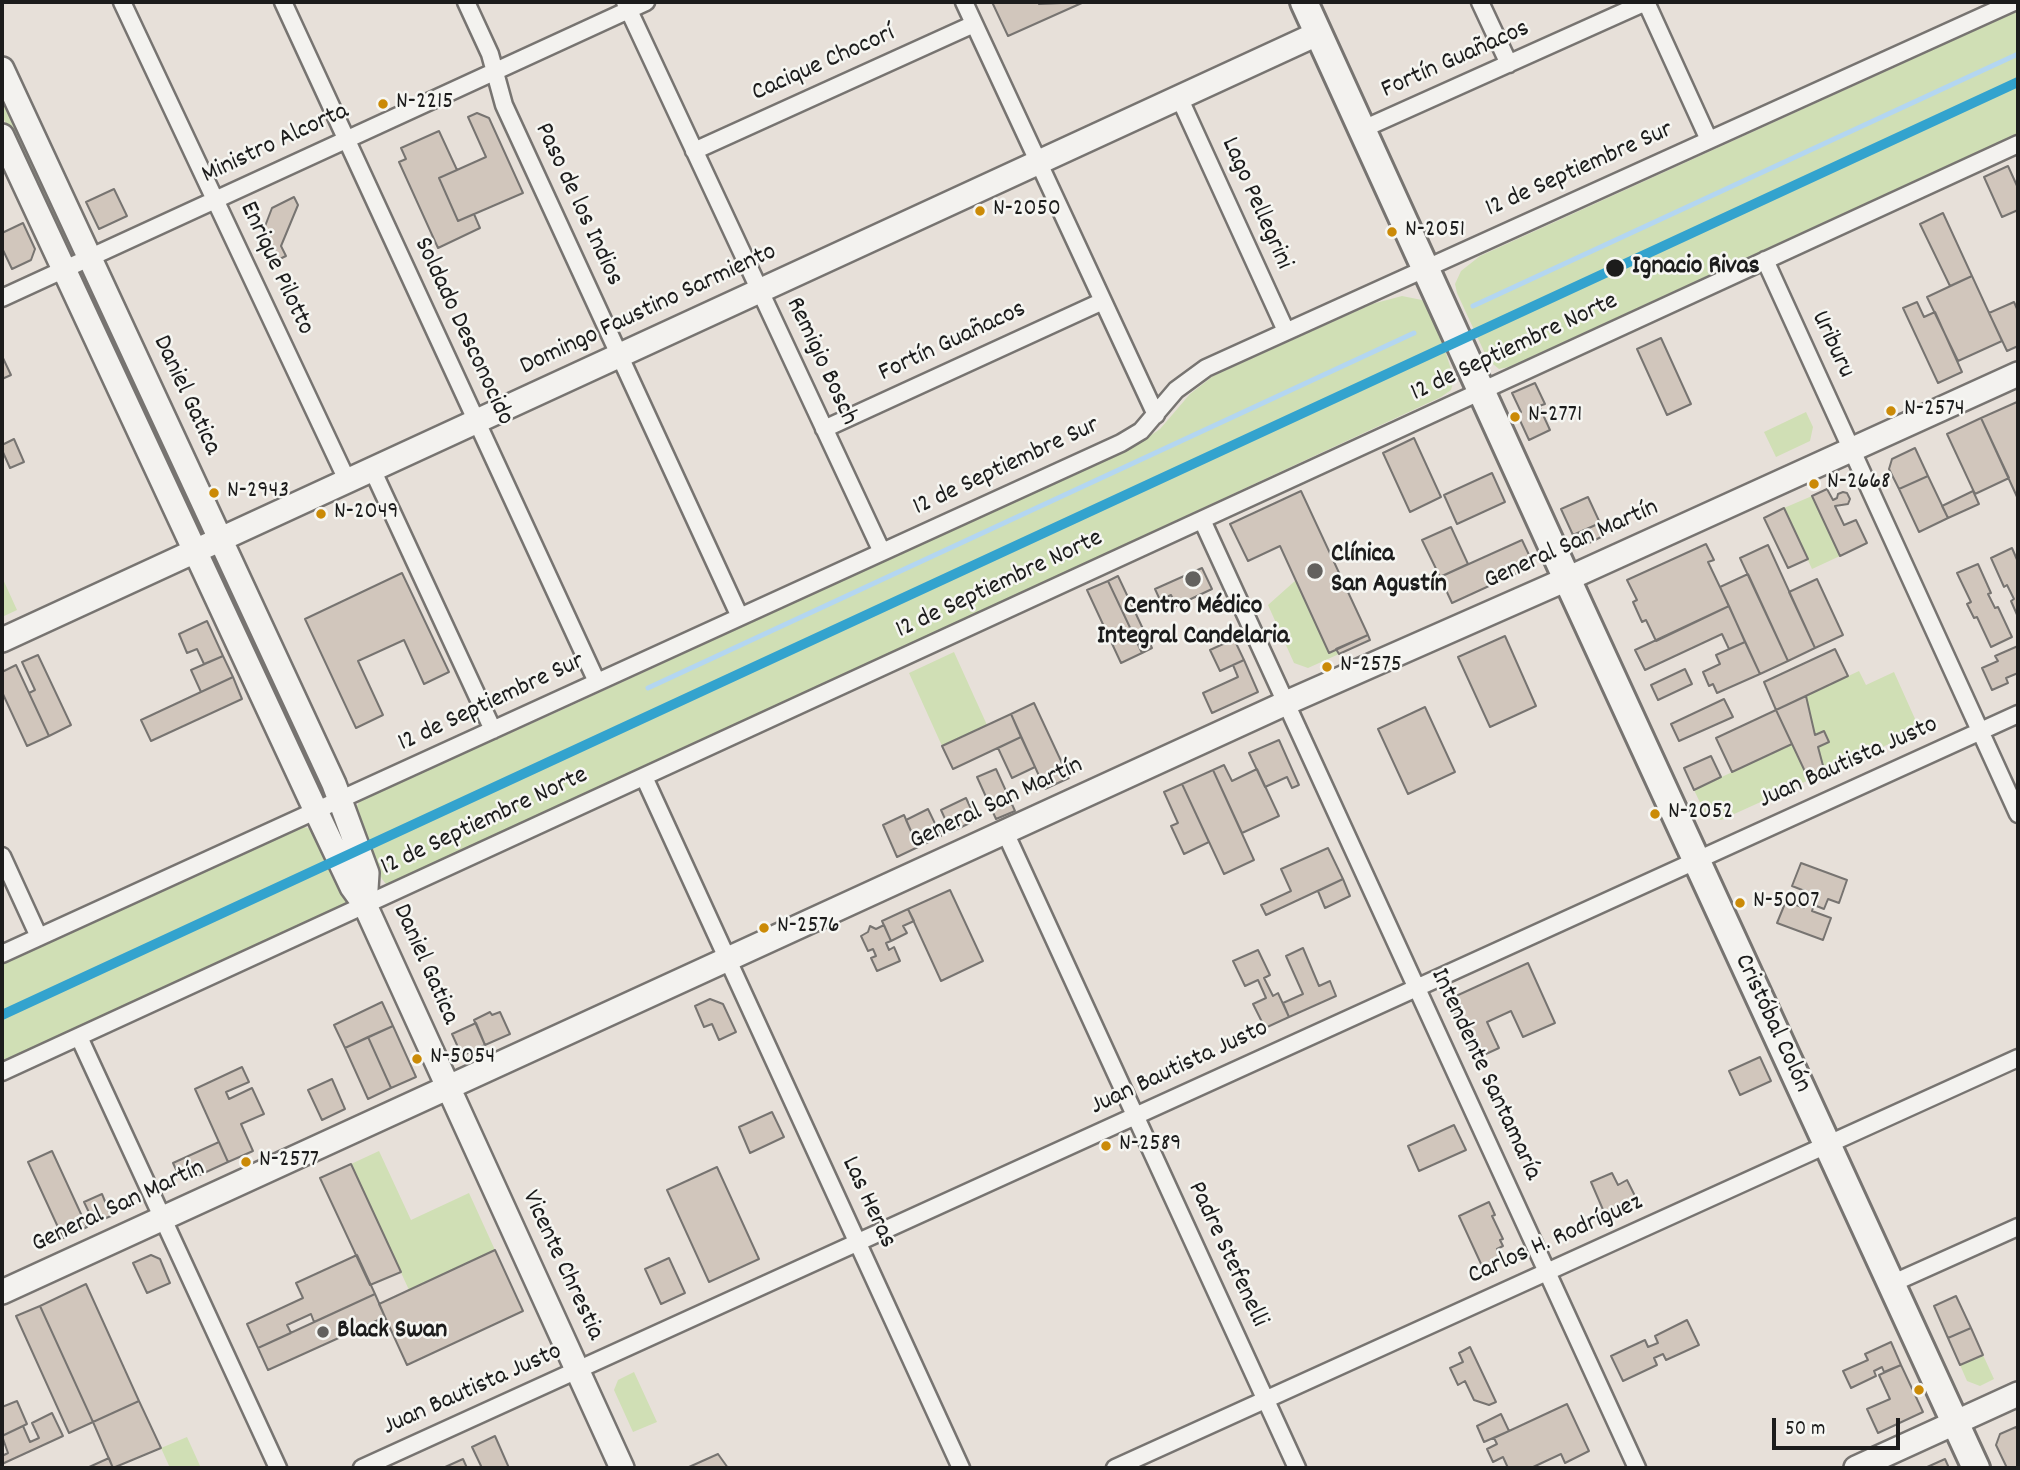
<!DOCTYPE html>
<html>
<head>
<meta charset="utf-8">
<style>
	body { margin:0 }
	#map { position:relative; width:2020px; height:1470px; overflow:hidden; background:#e7e0d9; font-family:Dekko,sans-serif }
	canvas { display:block }
	.frame { position:absolute; inset:0; border:4px solid #1c1c1c; pointer-events:none }
	.scale { position:absolute; left:1772px; top:1418px; width:128px; height:32px; box-sizing:border-box; border:4px solid #1c1c1c; border-top:0; padding-left:9px; font-size:21px; line-height:24px; white-space:nowrap; color:#1c1c1c; -webkit-text-stroke:5px #f6f6f2; paint-order:stroke }
</style>
</head>
<body>
<div id="map">
<canvas width="2020" height="1470"></canvas>
<div class="frame"></div>
<div class="scale">50 m</div>
</div>
<script>
const ctx = document.querySelector('canvas').getContext('2d');
ctx.lineJoin = 'round';
function fillPath(path, color) {
  ctx.fillStyle = color;
  ctx.fill(path, 'evenodd');
}
function poly(rows) {
  const path = new Path2D();
  for (const r of rows) {
    path.moveTo(r[0], r[1]);
    for (let i = 2; i < r.length; i += 2) path.lineTo(r[i], r[i + 1]);
  }
  return path;
}
function strokePath(path, color, width, dash) {
  ctx.strokeStyle = color;
  ctx.lineWidth = width;
  ctx.lineCap = dash ? 'butt' : 'round';
  ctx.setLineDash(dash || []);
  ctx.stroke(path);
}
function label(font, color, halo, rows, align = 'center') {
  ctx.font = font + ' Dekko,sans-serif';
  ctx.lineWidth = 5;
  ctx.setLineDash([]);
  ctx.textBaseline = 'middle';
  ctx.strokeStyle = halo;
  ctx.fillStyle = color;
  for (const [text, x, y, turn = 0] of rows) {
    ctx.save();
    ctx.translate(x, y);
    ctx.rotate((+turn || 0) * Math.PI / 180);
    ctx.textAlign = isNaN(turn) ? turn : align;
    if (halo) ctx.strokeText(text, 0, 0);
    ctx.fillText(text, 0, 0);
    ctx.restore();
  }
}
fillPath(poly([
	[2018,11,2018,133,1509,367,1499,369,1488,360,1457,293,1455,284,1461,271,1480,256],
	[2,91,71,243,68,247,61,245,2,115],
	[90,284,202,523,201,525,195,526,84,288],
	[1402,296,1422,300,1434,315,1454,379,1451,390,1441,397,395,884,386,884,382,879,355,810,359,802,368,796,555,713,1135,446,1160,429,1190,394,1213,376,1372,304],
	[1806,412,1813,427,1810,441,1776,457,1764,432],
	[1812,496,1840,556,1812,569,1784,508],
	[217,567,222,568,320,781,319,783,316,784,214,569],
	[2,577,17,610,2,617],
	[1296,580,1329,652,1336,649,1339,654,1308,668,1294,663,1268,605],
	[954,652,987,725,942,746,909,673],
	[1859,671,1866,685,1894,672,1920,730,1825,773,1818,747,1829,741,1824,731,1815,735,1806,696],
	[1792,744,1809,780,1721,820,1706,815,1694,790],
	[301,826,314,830,347,897,345,907,2,1065,2,962],
	[379,1151,411,1220,469,1193,495,1250,409,1290,351,1164],
	[1983,1355,1994,1379,1980,1386,1967,1381,1960,1365],
	[634,1372,657,1422,633,1432,614,1390,618,1380],
	[187,1437,201,1468,170,1468,161,1448]
]), '#d0dfb5');
strokePath(poly([
	[1473,306,2018,54],
	[648,688,1414,333]
]), '#b3d6f1', 5);
const building = poly([
	[992,2,1038,2,1039,4,1084,2,1008,36,992,2],
	[477,113,489,118,523,193,458,221,439,178,486,157,468,117,477,113],
	[439,131,457,170,439,178,458,221,474,214,480,228,438,248,399,162,406,159,401,148,439,131],
	[2008,166,2018,188,2018,210,2002,217,1984,177,2008,166],
	[114,189,127,216,99,229,86,202,114,189],
	[294,197,298,205,281,246,286,256,269,264,259,242,272,208,294,197],
	[1943,213,1972,276,1950,286,1920,224,1943,213],
	[23,223,35,249,31,260,12,269,2,248,2,233,23,223],
	[1972,276,2002,341,1958,361,1927,297,1972,276],
	[1917,302,1924,317,1935,312,1962,372,1938,383,1903,308,1917,302],
	[2014,302,2018,311,2018,346,2007,351,1989,313,2014,302],
	[1661,338,1691,404,1667,415,1637,349,1661,338],
	[2,356,11,375,2,379,2,356],
	[1535,383,1545,404,1539,406,1550,430,1529,440,1517,414,1521,412,1512,393,1535,383],
	[2017,402,2018,405,2018,499,1981,418,2017,402],
	[1981,418,2009,478,1975,494,1947,434,1981,418],
	[1414,438,1441,497,1410,512,1383,453,1414,438],
	[14,439,24,462,10,468,2,450,2,445,14,439],
	[1915,448,1928,476,1899,489,1889,469,1892,459,1915,448],
	[1492,473,1505,502,1457,524,1444,495,1492,473],
	[1928,476,1948,518,1919,532,1899,489,1928,476],
	[1827,489,1833,500,1837,498,1838,494,1843,492,1847,493,1850,499,1848,504,1835,506,1844,525,1856,520,1867,543,1840,556,1812,496,1827,489],
	[1301,491,1368,635,1329,653,1280,546,1248,561,1230,524,1301,491],
	[1973,491,1979,504,1948,518,1942,506,1973,491],
	[1588,497,1600,523,1573,535,1561,509,1588,497],
	[1784,508,1808,559,1788,568,1764,518,1784,508],
	[1600,523,1605,535,1587,544,1575,539,1573,535,1600,523],
	[1451,527,1468,564,1440,577,1422,540,1451,527],
	[1522,540,1530,557,1526,569,1452,603,1440,577,1522,540],
	[1706,544,1714,560,1708,562,1729,606,1656,641,1646,620,1642,622,1633,602,1637,600,1627,580,1706,544],
	[1768,545,1815,648,1788,661,1740,558,1768,545],
	[2012,548,2018,562,2018,617,2011,601,2014,599,2007,585,2004,587,1991,558,2012,548],
	[1978,564,1991,593,1988,594,1995,608,1998,607,2012,637,1991,647,1977,617,1974,618,1967,604,1971,602,1957,573,1978,564],
	[1202,568,1212,589,1176,606,1171,595,1160,600,1155,589,1202,568],
	[402,573,449,672,424,684,404,640,358,661,383,715,356,728,305,619,402,573],
	[1748,574,1788,661,1760,674,1720,587,1748,574],
	[1118,576,1152,648,1142,653,1108,581,1118,576],
	[1817,579,1843,635,1815,648,1789,592,1817,579],
	[1108,581,1142,653,1121,663,1087,590,1108,581],
	[1729,606,1745,642,1729,649,1722,634,1645,670,1635,650,1729,606],
	[207,621,223,656,204,664,197,649,187,653,179,634,207,621],
	[1368,635,1370,640,1339,654,1336,649,1368,635],
	[1505,636,1536,706,1490,727,1458,657,1505,636],
	[1234,639,1244,660,1220,671,1210,650,1234,639],
	[1745,642,1760,674,1717,693,1713,684,1709,686,1703,672,1720,664,1716,655,1745,642],
	[2018,646,2018,673,2006,678,2008,683,1992,690,1982,668,1998,661,1995,656,2018,646],
	[1835,649,1848,676,1776,710,1764,682,1835,649],
	[38,655,71,725,49,736,29,693,35,690,22,662,38,655],
	[223,656,233,677,201,692,191,670,223,656],
	[1244,660,1258,692,1212,713,1203,693,1238,677,1233,665,1244,660],
	[16,665,49,736,27,746,2,692,2,672,16,665],
	[1685,669,1692,684,1658,700,1651,685,1685,669],
	[233,677,242,699,151,741,141,720,233,677],
	[1806,696,1815,735,1824,731,1829,742,1818,747,1825,773,1809,780,1776,710,1806,696],
	[1724,699,1733,717,1679,741,1671,724,1724,699],
	[1034,703,1069,778,1045,789,1011,714,1034,703],
	[1425,707,1455,772,1408,794,1378,729,1425,707],
	[1776,710,1792,744,1732,772,1716,738,1776,710],
	[1011,714,1021,737,953,769,942,746,1011,714],
	[1021,737,1035,767,1012,778,998,748,1021,737],
	[1279,740,1299,785,1292,788,1287,777,1265,787,1249,753,1279,740],
	[1711,756,1721,777,1694,790,1684,768,1711,756],
	[1224,765,1232,781,1257,769,1279,816,1242,833,1213,770,1224,765],
	[996,769,1015,811,996,819,977,777,996,769],
	[1213,770,1254,860,1224,874,1182,784,1213,770],
	[1182,784,1209,842,1184,854,1171,826,1178,823,1164,792,1182,784],
	[966,798,976,820,951,832,941,810,966,798],
	[928,809,941,836,918,847,906,820,928,809],
	[904,815,918,847,897,857,883,825,904,815],
	[1328,848,1343,879,1266,915,1261,905,1291,891,1281,869,1328,848],
	[1801,863,1847,880,1839,903,1828,899,1824,909,1814,905,1812,911,1831,918,1823,940,1777,923,1786,901,1804,908,1810,893,1792,886,1801,863],
	[1343,879,1350,896,1325,908,1318,891,1343,879],
	[950,890,983,961,941,981,908,909,950,890],
	[908,909,914,921,903,926,907,933,891,941,882,921,908,909],
	[884,925,891,941,886,943,889,950,894,947,900,961,877,971,871,958,876,956,873,949,868,951,861,936,868,932,870,926,876,929,884,925],
	[1303,948,1319,986,1330,981,1336,996,1289,1017,1283,1003,1303,994,1286,956,1303,948],
	[1258,950,1270,975,1264,978,1273,996,1278,993,1289,1017,1265,1028,1253,1004,1266,998,1258,980,1245,986,1233,961,1258,950],
	[1528,963,1555,1023,1523,1037,1511,1011,1487,1022,1499,1048,1475,1059,1454,1013,1456,1006,1460,1004,1456,996,1528,963],
	[710,999,723,1004,736,1032,719,1040,712,1024,704,1027,695,1006,710,999],
	[382,1002,393,1026,345,1048,334,1025,382,1002],
	[490,1012,492,1015,500,1012,510,1034,485,1045,474,1020,490,1012],
	[476,1023,485,1045,462,1056,452,1034,476,1023],
	[393,1026,416,1077,391,1088,368,1037,393,1026],
	[368,1037,391,1088,368,1099,345,1048,368,1037],
	[1760,1057,1771,1081,1740,1095,1729,1071,1760,1057],
	[242,1067,249,1082,226,1092,229,1099,252,1088,264,1114,241,1124,253,1151,228,1162,195,1089,242,1067],
	[332,1079,345,1109,322,1120,308,1090,332,1079],
	[772,1112,784,1137,750,1153,739,1127,772,1112],
	[1454,1125,1466,1150,1419,1171,1408,1146,1454,1125],
	[219,1142,228,1162,191,1179,179,1176,173,1163,219,1142],
	[52,1151,87,1227,63,1238,28,1162,52,1151],
	[351,1164,401,1272,370,1285,320,1178,351,1164],
	[717,1167,759,1259,709,1282,667,1190,717,1167],
	[1612,1173,1618,1185,1627,1180,1636,1198,1604,1212,1591,1182,1612,1173],
	[102,1194,111,1216,94,1223,84,1202,102,1194],
	[1489,1202,1495,1215,1492,1216,1503,1239,1500,1240,1503,1246,1497,1249,1501,1258,1482,1266,1459,1216,1489,1202],
	[495,1250,523,1311,407,1365,379,1304,495,1250],
	[151,1255,160,1259,170,1283,147,1293,133,1263,151,1255],
	[357,1255,375,1294,314,1322,311,1314,287,1325,291,1333,258,1348,247,1324,303,1298,296,1283,357,1255],
	[669,1258,685,1293,661,1304,645,1269,669,1258],
	[86,1284,139,1401,93,1422,40,1306,86,1284],
	[375,1294,385,1317,268,1370,258,1348,375,1294],
	[1956,1296,1971,1328,1948,1338,1934,1306,1956,1296],
	[40,1306,93,1422,69,1433,16,1316,40,1306],
	[1687,1320,1699,1345,1666,1360,1663,1354,1654,1358,1657,1365,1623,1381,1611,1356,1645,1340,1648,1347,1658,1343,1655,1336,1687,1320],
	[1971,1328,1983,1355,1960,1365,1948,1338,1971,1328],
	[1891,1342,1901,1365,1884,1372,1882,1367,1874,1371,1876,1376,1851,1388,1843,1371,1868,1360,1865,1354,1891,1342],
	[1470,1347,1496,1402,1489,1405,1474,1400,1465,1381,1458,1385,1450,1368,1463,1362,1459,1353,1470,1347],
	[1901,1365,1923,1412,1878,1433,1867,1409,1890,1399,1879,1375,1901,1365],
	[17,1401,27,1424,2,1436,2,1407,17,1401],
	[139,1401,161,1448,113,1468,93,1422,139,1401],
	[1567,1404,1589,1451,1565,1463,1561,1454,1531,1468,1508,1468,1503,1457,1493,1462,1487,1449,1497,1444,1494,1438,1567,1404],
	[52,1413,63,1436,2,1464,2,1456,8,1453,2,1436,23,1426,30,1442,39,1438,32,1423,52,1413],
	[1501,1414,1509,1431,1484,1442,1477,1426,1501,1414],
	[2016,1427,2018,1432,2018,1468,2007,1468,1996,1445,2000,1434,2016,1427],
	[495,1436,509,1468,482,1468,472,1447,495,1436],
	[718,1454,728,1468,690,1468,689,1467,718,1454],
	[109,1458,113,1468,87,1468,109,1458],
	[463,1459,467,1468,443,1468,463,1459],
	[1945,1459,1949,1468,1925,1468,1945,1459]
]);
fillPath(building, '#d1c6bc');
strokePath(building, '#777471', 2);
const street = poly([
	[122,2,347,480],
	[283,2,597,682],
	[466,2,490,54,504,105,740,617],
	[625,2,882,552],
	[964,2,1156,415],
	[1480,2,1509,64],
	[1179,97,1286,331],
	[1363,129,1646,2,1709,140],
	[694,151,974,24],
	[1765,260,2018,814],
	[2,298,646,2],
	[824,429,1103,301],
	[372,469,493,730],
	[1202,520,1637,1468],
	[644,777,961,1468],
	[1005,832,1297,1468],
	[2,856,39,937],
	[2,954,1121,443,1141,431,1176,390,1206,368,2014,2],
	[79,1037,278,1468],
	[2,1072,2018,144],
	[1891,1284,2018,1227],
	[362,1468,2018,714],
	[1115,1468,2018,1058]
]);
const secondary = poly([
	[2,69,334,784,367,873,365,905],
	[2,136,316,811,352,887,365,905,622,1468],
	[2,640,1319,33],
	[2,1292,1286,703,1567,579,2018,374],
	[1856,1468,2018,1394]
]);
const primary = poly([
	[1304,2,1567,579,1976,1468]
]);
strokePath(street, '#777471', 21);
strokePath(secondary, '#777471', 28);
strokePath(primary, '#777471', 32);
strokePath(street, '#f3f2ef', 16);
strokePath(secondary, '#f3f2ef', 23);
strokePath(primary, '#f3f2ef', 26);
strokePath(poly([
	[2,1015,2018,82]
]), '#33a3ce', 10);
for (const [x, y, r, color] of [
	[383,104,6,"#cb8a06"],
	[980,211,6,"#cb8a06"],
	[1392,232,6,"#cb8a06"],
	[1615,268,10,"#1c1c1c"],
	[1891,411,6,"#cb8a06"],
	[1515,417,6,"#cb8a06"],
	[1814,484,6,"#cb8a06"],
	[214,493,6,"#cb8a06"],
	[321,514,6,"#cb8a06"],
	[1315,571,9,"#63615e"],
	[1193,579,9,"#63615e"],
	[1327,667,6,"#cb8a06"],
	[1655,814,6,"#cb8a06"],
	[1740,903,6,"#cb8a06"],
	[764,928,6,"#cb8a06"],
	[417,1059,6,"#cb8a06"],
	[1106,1146,6,"#cb8a06"],
	[246,1162,6,"#cb8a06"],
	[323,1332,7,"#63615e"],
	[1919,1390,6,"#cb8a06"]
]) {
  const dot = new Path2D();
  dot.arc(x, y, r, 0, 2 * Math.PI);
  ctx.fillStyle = color;
  ctx.fill(dot);
  strokePath(dot, '#f6f6f2', 2.5);
}
label('24px', '#1c1c1c', '#f6f6f2', [
	["N-2215",396,104],
	["N-2050",993,211],
	["N-2051",1405,232],
	["N-2574",1904,411],
	["N-2771",1528,417],
	["N-2668",1827,484],
	["N-2943",227,493],
	["N-2049",334,514],
	["N-2575",1340,667],
	["N-2052",1668,814],
	["N-5007",1753,903],
	["N-2576",777,928],
	["N-5054",430,1059],
	["N-2589",1119,1146],
	["N-2577",259,1162]
], 'left');
label('26px', '#1c1c1c', '#f6f6f2', [
	["Fortín Guañacos",1456,61,-24],
	["Cacique Chocorí",824,65,-24],
	["Ministro Alcorta",276,145,-25],
	["12 de Septiembre Sur",1580,171,-24],
	["Lago Pellegrini",1255,204,66],
	["Paso de los Indios",577,205,65],
	["Enrique Pilotto",275,269,65],
	["Domingo Faustino Sarmiento",649,311,-25],
	["Soldado Desconocido",462,332,65],
	["Fortín Guañacos",953,343,-25],
	["Uriburu",1831,345,65],
	["12 de Septiembre Norte",1515,349,-25],
	["Remigio Bosch",820,362,65],
	["Daniel Gatica",185,396,65],
	["12 de Septiembre Sur",1007,468,-25],
	["General San Martín",1572,546,-24],
	["12 de Septiembre Norte",1000,586,-25],
	["12 de Septiembre Sur",492,704,-25],
	["Juan Bautista Justo",1849,764,-24],
	["General San Martín",997,805,-25],
	["12 de Septiembre Norte",485,823,-25],
	["Daniel Gatica",424,965,66],
	["Cristóbal Colón",1771,1024,65],
	["Juan Bautista Justo",1180,1069,-25],
	["Intendente Santamaría",1484,1075,65],
	["Las Heras",867,1203,65],
	["General San Martín",119,1208,-25],
	["Carlos H. Rodríguez",1556,1241,-24],
	["Padre Stefenelli",1226,1255,65],
	["Vicente Chrestia",561,1266,65],
	["Juan Bautista Justo",473,1391,-24]
]);
label('bold 26px', '#1c1c1c', '#f6f6f2', [
	["Ignacio Rivas",1632,268]
], 'left');
label('bold 26px', '#1c1c1c', '#f6f6f2', [
	["Clínica",1331,556],
	["San Agustín",1331,586],
	["Centro Médico",1193,608,"center"],
	["Integral Candelaria",1193,638,"center"],
	["Black Swan",337,1332]
], 'left');
</script>
</body>
</html>
